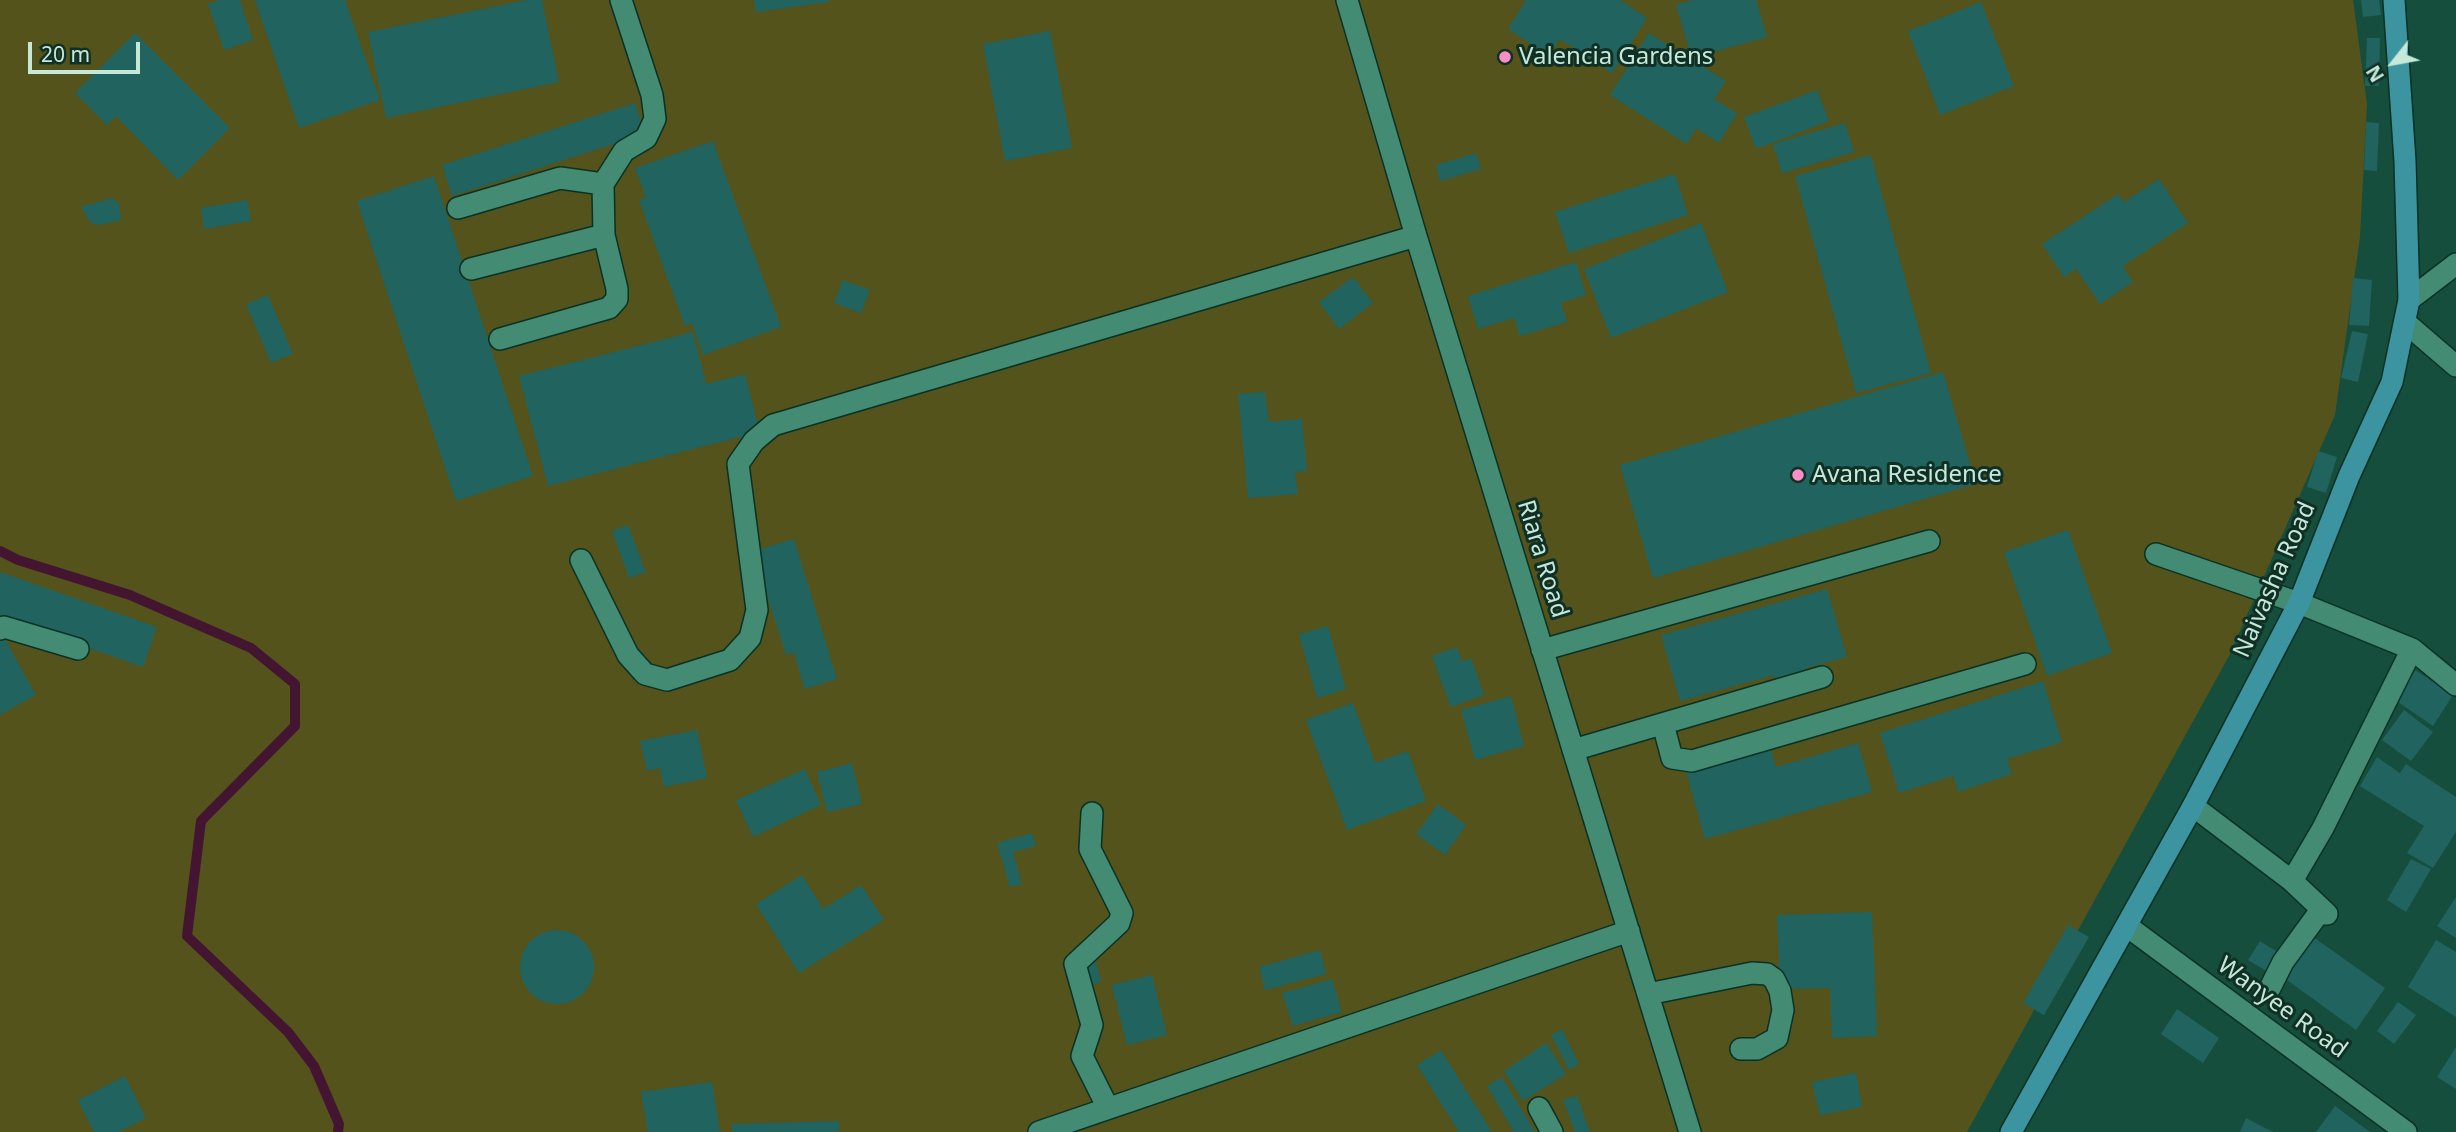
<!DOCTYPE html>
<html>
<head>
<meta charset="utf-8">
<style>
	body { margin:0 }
	#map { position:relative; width:2456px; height:1132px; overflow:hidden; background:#154e3c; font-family:"Noto Sans",sans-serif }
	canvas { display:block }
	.north { position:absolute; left:2358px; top:28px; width:70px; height:70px; -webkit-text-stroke:5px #113025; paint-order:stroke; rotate:239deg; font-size:19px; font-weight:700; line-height:28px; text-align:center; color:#c5e8d9 }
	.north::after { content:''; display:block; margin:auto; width:24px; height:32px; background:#c5e8d9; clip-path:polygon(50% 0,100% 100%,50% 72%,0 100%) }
	.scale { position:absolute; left:28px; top:42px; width:112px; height:32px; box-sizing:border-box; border:4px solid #c5e8d9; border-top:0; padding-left:9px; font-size:21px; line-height:24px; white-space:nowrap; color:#c5e8d9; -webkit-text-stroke:5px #113025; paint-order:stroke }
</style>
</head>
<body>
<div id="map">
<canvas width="2456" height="1132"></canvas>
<div class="north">N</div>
<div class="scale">20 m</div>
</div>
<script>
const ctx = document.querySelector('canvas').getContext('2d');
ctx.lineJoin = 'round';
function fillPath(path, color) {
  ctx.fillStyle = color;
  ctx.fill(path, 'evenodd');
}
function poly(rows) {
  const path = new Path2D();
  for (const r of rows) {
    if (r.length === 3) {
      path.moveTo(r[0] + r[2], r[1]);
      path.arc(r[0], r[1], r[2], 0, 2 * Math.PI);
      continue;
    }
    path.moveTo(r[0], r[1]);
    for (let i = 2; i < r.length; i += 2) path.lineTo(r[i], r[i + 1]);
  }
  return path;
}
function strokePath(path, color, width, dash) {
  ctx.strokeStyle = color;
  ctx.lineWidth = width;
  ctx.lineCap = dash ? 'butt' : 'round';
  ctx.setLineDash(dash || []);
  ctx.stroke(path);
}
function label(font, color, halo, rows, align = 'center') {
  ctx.font = font + ' "Noto Sans",sans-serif';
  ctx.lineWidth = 6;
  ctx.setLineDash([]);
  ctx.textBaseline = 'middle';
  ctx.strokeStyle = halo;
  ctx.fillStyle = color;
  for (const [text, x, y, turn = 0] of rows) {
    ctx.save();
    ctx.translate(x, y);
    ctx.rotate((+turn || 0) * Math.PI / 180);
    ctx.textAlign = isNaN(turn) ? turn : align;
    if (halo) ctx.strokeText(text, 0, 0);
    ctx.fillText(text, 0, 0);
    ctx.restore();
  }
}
fillPath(poly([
	[0,0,2353,0,2367,104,2360,237,2335,415,2229,656,1967,1132,0,1132]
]), '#54531c');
strokePath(poly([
	[0,551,18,560,130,595,251,648,295,684,295,726,201,821,187,936,288,1032,314,1066,339,1124,338,1132]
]), '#441530', 10);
fillPath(poly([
	[220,0,240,0,253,40,224,50,208,4],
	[255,0,345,0,380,100,299,128],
	[527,0,542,0,559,82,386,118,368,32],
	[754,0,829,0,829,2,756,12],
	[1526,0,1620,0,1647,18,1612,73,1560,39,1549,56,1508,29],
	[1693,0,1756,0,1767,37,1692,58,1676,5],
	[2361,0,2379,0,2381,15,2363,17],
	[1981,2,2014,86,1940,115,1908,31],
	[1050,31,1072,148,1005,161,983,44],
	[135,33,230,128,178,180,116,116,107,125,75,93],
	[1649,33,1726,81,1714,99,1737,113,1719,143,1696,128,1687,144,1610,95],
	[2367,38,2380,38,2379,86,2365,86],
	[1817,90,1829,121,1756,149,1744,117],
	[635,103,645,134,452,196,442,165],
	[2366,122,2379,123,2377,171,2364,170],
	[1845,123,1854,152,1782,173,1773,144],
	[713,141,781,327,703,355,692,323,685,326,639,200,646,197,635,168],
	[1476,153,1481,169,1440,181,1436,165],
	[1871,155,1931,373,1856,393,1795,176],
	[1675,174,1688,215,1569,253,1555,212],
	[434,176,533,476,456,501,357,201],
	[2159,179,2188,223,2123,266,2133,282,2100,304,2076,269,2064,277,2042,244,2118,194,2124,202],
	[112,198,119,204,121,220,99,225,91,223,81,207],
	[247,200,251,221,204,229,201,208],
	[1701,223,1728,292,1611,338,1584,269],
	[1576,262,1586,295,1561,303,1567,322,1520,336,1514,318,1478,329,1468,296],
	[1353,277,1373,303,1339,329,1319,302],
	[2353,278,2372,280,2369,326,2349,325],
	[843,280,870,290,861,313,834,303],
	[268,295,293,354,271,363,246,304],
	[2352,331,2368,334,2358,382,2341,378],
	[693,332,706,384,745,374,760,432,548,486,519,376],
	[1943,372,1976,484,1653,578,1620,465],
	[1265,392,1269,422,1302,419,1307,471,1295,472,1298,494,1248,498,1238,394],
	[2318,451,2337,457,2326,493,2307,487],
	[628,525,646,572,629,578,612,531],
	[2068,530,2112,653,2047,676,2004,552],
	[794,539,837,679,805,689,794,653,786,655,753,551],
	[0,572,157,627,143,667,0,617],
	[1827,589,1847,657,1805,668,1808,680,1777,688,1774,675,1680,701,1661,635],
	[1328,626,1346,689,1317,698,1299,634],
	[5,639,36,695,0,715,0,642],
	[1457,647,1462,662,1471,658,1484,695,1451,707,1432,656],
	[2415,670,2453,695,2433,726,2395,700],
	[2043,681,2062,742,2007,759,2012,774,1958,792,1953,776,1899,793,1880,733],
	[1511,696,1524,746,1475,760,1461,710],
	[1353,703,1375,763,1408,751,1426,801,1347,830,1306,720],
	[2404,710,2433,732,2411,761,2382,740],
	[697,730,707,778,664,787,660,768,647,771,640,741],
	[1858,743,1872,792,1705,839,1686,771,1770,747,1776,767],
	[2377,757,2400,773,2406,764,2456,797,2456,832,2433,868,2407,853,2424,826,2360,786],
	[852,763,862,804,827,812,817,772],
	[805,769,821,805,753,837,736,800],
	[1438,804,1466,825,1445,855,1416,834],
	[1032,833,1036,846,1013,852,1022,884,1010,887,997,843],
	[2411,859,2431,869,2406,912,2387,900],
	[802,875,823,909,861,885,884,920,799,973,756,904],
	[2456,897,2456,938,2437,926],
	[1872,912,1877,1036,1832,1038,1830,988,1780,989,1777,915],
	[2068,925,2089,937,2044,1015,2023,1003],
	[557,967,37],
	[2309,934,2385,988,2356,1030,2280,975],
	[2436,940,2456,952,2456,1017,2408,987],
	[2260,941,2279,953,2268,972,2248,960],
	[1320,950,1326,974,1265,990,1259,967],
	[1096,962,1101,981,1089,987,1085,969],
	[1152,975,1167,1035,1127,1045,1112,985],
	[1332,979,1342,1012,1293,1026,1282,993],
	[2398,1002,2416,1015,2394,1044,2377,1031],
	[2177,1009,2219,1038,2203,1063,2161,1034],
	[1562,1029,1579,1064,1569,1070,1551,1035],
	[1546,1043,1566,1074,1523,1101,1504,1071],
	[2456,1047,2456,1089,2437,1077],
	[1441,1050,1492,1132,1459,1132,1417,1065],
	[1856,1073,1862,1107,1820,1115,1812,1082],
	[125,1076,146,1118,119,1132,94,1132,78,1100],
	[1502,1077,1535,1132,1514,1132,1487,1086],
	[712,1082,720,1132,648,1132,641,1092],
	[1577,1096,1590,1132,1575,1132,1563,1100],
	[2335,1106,2370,1132,2316,1132],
	[2246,1118,2273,1132,2240,1132],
	[839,1121,839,1132,732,1132,732,1124]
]), '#21635e');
const minor = poly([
	[1347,0,1416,236,1690,1132],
	[458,208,560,178,603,184],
	[471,269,604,235],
	[2409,300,2456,264],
	[2406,323,2456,366],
	[500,339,609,308,617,299,617,289,604,235,603,184,624,151,646,138,655,119,652,95,621,0],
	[2156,554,2299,603,2412,649,2456,685],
	[581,560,628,655,645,674,667,680,730,660,750,638,757,610,738,464,754,441,773,425,1416,236],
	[0,629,4,627,78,649],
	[1542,650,1929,541],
	[1663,724,1672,758,1692,761,2025,664],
	[1573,750,1822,677],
	[2193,806,2292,881,2327,914,2318,914,2283,962,2270,988],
	[1092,813,1090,849,1122,913,1119,923,1075,964,1092,1025,1082,1056,1108,1108],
	[2292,881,2323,828,2412,649],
	[2127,926,2406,1132],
	[1648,994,1752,973,1767,974,1774,979,1780,991,1783,1010,1777,1038,1757,1049,1741,1049],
	[1539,1108,1552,1132],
	[1039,1132,1629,931]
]);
const major = poly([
	[2011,1132,2193,806,2299,603,2349,476,2392,382,2409,300,2405,161,2394,0]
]);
strokePath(minor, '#093124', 24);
strokePath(major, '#093124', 24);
strokePath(minor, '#438b72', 21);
strokePath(major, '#3c94a1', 21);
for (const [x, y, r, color] of [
	[1505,57,7,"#fa8fc8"],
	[1798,475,7,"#fa8fc8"]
]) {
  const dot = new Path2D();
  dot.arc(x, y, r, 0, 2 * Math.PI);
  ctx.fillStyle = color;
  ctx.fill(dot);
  strokePath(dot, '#113025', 2.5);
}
label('24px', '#c5e8d9', '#113025', [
	["Valencia Gardens",1519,57],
	["Avana Residence",1812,475]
], 'left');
label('24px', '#c5e8d9', '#113025', [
	["Riara Road",1542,559,73],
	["Naivasha Road",2275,580,-66],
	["Wanyee Road",2282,1008,36]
]);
</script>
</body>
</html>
